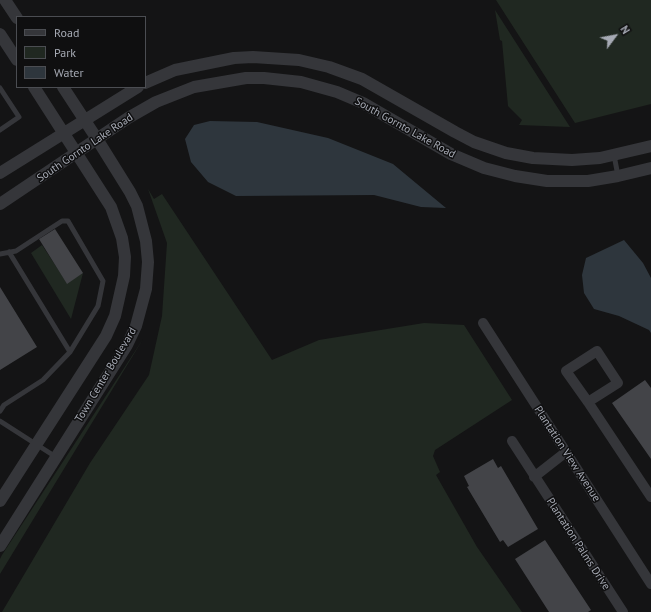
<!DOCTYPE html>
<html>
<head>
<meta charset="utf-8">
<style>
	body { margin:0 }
	#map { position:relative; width:651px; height:612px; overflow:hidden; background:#141415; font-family:"PT Sans",sans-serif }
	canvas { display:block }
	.legend { position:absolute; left:16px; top:16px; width:130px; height:72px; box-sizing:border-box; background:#0f0f10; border:1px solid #4b4d52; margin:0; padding:5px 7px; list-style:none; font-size:12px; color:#a6aab4 }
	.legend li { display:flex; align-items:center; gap:8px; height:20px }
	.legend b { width:20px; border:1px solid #4b4d52 }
	.north { position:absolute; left:595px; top:16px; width:40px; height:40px; -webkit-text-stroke:3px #0f0f10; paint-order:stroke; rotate:58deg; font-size:11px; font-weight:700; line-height:16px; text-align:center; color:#a6aab4 }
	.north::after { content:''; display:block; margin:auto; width:14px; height:18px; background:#a6aab4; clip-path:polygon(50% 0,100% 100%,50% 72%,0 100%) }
</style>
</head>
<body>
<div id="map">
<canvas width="651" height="612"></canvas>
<ul class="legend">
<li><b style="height:5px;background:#35363a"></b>Road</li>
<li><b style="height:11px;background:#202821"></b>Park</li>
<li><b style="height:11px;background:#2e363d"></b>Water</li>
</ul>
<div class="north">N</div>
</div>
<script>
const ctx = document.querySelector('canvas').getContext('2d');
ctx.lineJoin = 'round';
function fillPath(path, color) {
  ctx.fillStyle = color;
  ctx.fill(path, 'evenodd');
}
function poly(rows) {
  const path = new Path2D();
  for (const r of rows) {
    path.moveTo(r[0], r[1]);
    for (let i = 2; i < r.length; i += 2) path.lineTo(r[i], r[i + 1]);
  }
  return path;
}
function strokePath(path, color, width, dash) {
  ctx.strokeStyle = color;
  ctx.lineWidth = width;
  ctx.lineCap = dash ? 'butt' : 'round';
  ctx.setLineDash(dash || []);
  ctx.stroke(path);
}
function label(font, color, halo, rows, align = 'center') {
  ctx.font = font + ' "PT Sans",sans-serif';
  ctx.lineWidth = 3;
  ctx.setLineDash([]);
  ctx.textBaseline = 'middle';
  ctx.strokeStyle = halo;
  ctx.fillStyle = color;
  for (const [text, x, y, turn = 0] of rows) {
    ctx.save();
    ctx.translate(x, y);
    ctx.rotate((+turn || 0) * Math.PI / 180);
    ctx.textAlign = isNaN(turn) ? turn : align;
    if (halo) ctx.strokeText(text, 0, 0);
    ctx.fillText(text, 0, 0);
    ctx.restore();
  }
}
fillPath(poly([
	[496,0,651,0,651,104,575,123],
	[495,10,570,127,519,125,522,120,508,106,502,41,500,40],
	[148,189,154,199,162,194,272,360,319,340,424,323,464,325,512,400,435,450,433,456,440,472,436,475,477,547,522,612,2,612,90,463,149,375,162,316,167,243],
	[42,245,67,283,83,273,71,319,31,253],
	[143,339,0,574,0,559,2,555]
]), '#202821');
fillPath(poly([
	[210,121,257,122,328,138,393,164,446,208,421,207,374,195,236,196,208,182,191,162,185,139,194,125],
	[624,240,643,263,651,278,651,333,649,330,619,316,594,309,584,293,582,275,586,258]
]), '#2e363d');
fillPath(poly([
	[55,229,83,273,67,284,39,239],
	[0,287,37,347,0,370],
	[645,380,651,388,651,459,612,403],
	[493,459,498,468,501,466,538,529,508,547,503,540,500,542,467,487,469,486,464,476],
	[545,540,591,610,588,612,549,612,515,559]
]), '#434448');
strokePath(poly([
	[0,88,19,117,0,130],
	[614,155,618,176],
	[9,252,70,352],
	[0,254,16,251,62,221,68,221,103,281,98,306,70,352,43,380,4,405,0,411],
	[0,421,56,457]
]), '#35363a', 5);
strokePath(poly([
	[483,323,651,584],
	[588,402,618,383,597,351,566,371,588,402,651,497],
	[512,441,623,612],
	[534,477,566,452]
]), '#35363a', 10);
strokePath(poly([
	[5,0,17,18],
	[0,34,17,60],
	[145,83,175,70,234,58,253,57,299,60,329,67,362,79,455,132,474,142,506,153,533,158,572,160,600,158,651,146],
	[0,173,138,87],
	[0,204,128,118,156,102,194,87,246,78,264,78,301,82,337,92,363,103,451,154,484,168,515,176,547,181,588,181,618,176,651,168],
	[0,501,106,336,115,316,124,276,125,257,122,238,111,207,34,87],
	[0,546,127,345,136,326,146,289,148,262,146,241,137,206,130,192,97,139,63,87]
]), '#35363a', 12);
label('11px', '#a6aab4', '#0f0f10', [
	["South Gornto Lake Road",405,128,29],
	["South Gornto Lake Road",85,148,-34],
	["Town Center Boulevard",106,375,-59],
	["Plantation View Avenue",567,454,57],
	["Plantation Palms Drive",578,544,57]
]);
</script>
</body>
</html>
